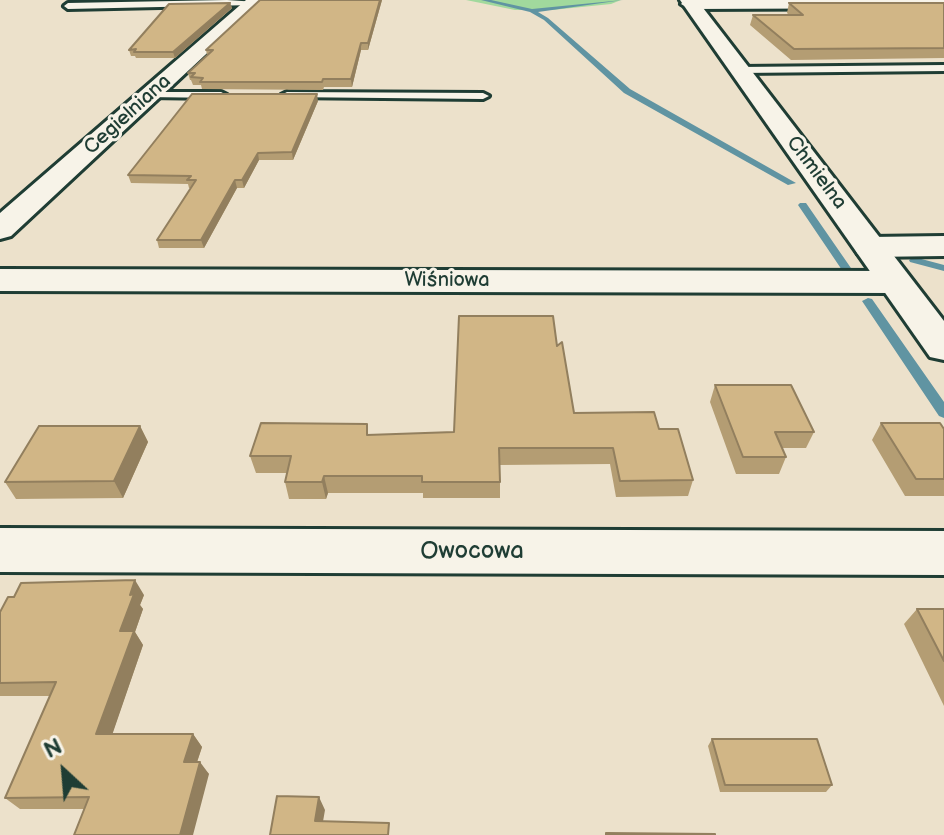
<!DOCTYPE html>
<html>
<head>
<meta charset="utf-8">
<style>
	body { margin:0 }
	#map { position:relative; width:944px; height:835px; overflow:hidden; background:#ece1cb; font-family:"Balsamiq Sans",sans-serif }
	canvas { display:block }
	.north { position:absolute; left:24px; top:731px; width:80px; height:80px; -webkit-text-stroke:6px #f7f3e8; paint-order:stroke; rotate:334deg; font-size:22px; font-weight:700; line-height:32px; text-align:center; color:#1f3d34 }
	.north::after { content:''; display:block; margin:auto; width:28px; height:36px; background:#1f3d34; clip-path:polygon(50% 0,100% 100%,50% 72%,0 100%) }
</style>
</head>
<body>
<div id="map">
<canvas width="944" height="835"></canvas>
<div class="north">N</div>
</div>
<script>
const ctx = document.querySelector('canvas').getContext('2d');
ctx.lineJoin = 'round';
function fillPath(path, color) {
  ctx.fillStyle = color;
  ctx.fill(path, 'evenodd');
}
function poly(rows) {
  const path = new Path2D();
  for (const r of rows) {
    path.moveTo(r[0], r[1]);
    for (let i = 2; i < r.length; i += 2) path.lineTo(r[i], r[i + 1]);
  }
  return path;
}
function strokePath(path, color, width, dash) {
  ctx.strokeStyle = color;
  ctx.lineWidth = width;
  ctx.lineCap = dash ? 'butt' : 'round';
  ctx.setLineDash(dash || []);
  ctx.stroke(path);
}
function label(font, color, halo, rows, align = 'center') {
  ctx.font = font + ' "Balsamiq Sans",sans-serif';
  ctx.lineWidth = 6;
  ctx.setLineDash([]);
  ctx.textBaseline = 'middle';
  ctx.strokeStyle = halo;
  ctx.fillStyle = color;
  for (const [text, x, y, turn = 0] of rows) {
    ctx.save();
    ctx.translate(x, y);
    ctx.rotate((+turn || 0) * Math.PI / 180);
    ctx.textAlign = isNaN(turn) ? turn : align;
    if (halo) ctx.strokeText(text, 0, 0);
    ctx.fillText(text, 0, 0);
    ctx.restore();
  }
}
fillPath(poly([
	[466,0,621,0,611,4,552,10,515,10]
]), '#a1d99d');
fillPath(poly([
	[481,0,491,0,532,9,623,0,538,12,548,18,630,89,796,183,788,185,624,93,544,20,530,12,481,0],
	[800,203,806,203,853,271,852,273,844,273,798,205,800,203],
	[914,257,944,265,944,271,910,262,909,260,914,257],
	[868,298,872,299,944,402,944,418,939,416,862,301,868,298]
]), '#6094a2');
const service = poly([
	[227,0,257,2,253,5,68,9,64,6,68,3,227,0],
	[944,65,944,71,740,73,735,70,740,67,944,65],
	[150,92,221,92,227,95,221,98,146,97,146,93,150,92],
	[287,92,483,93,489,96,483,99,283,97,281,95,287,92]
]);
const minor = poly([
	[246,0,264,0,11,236,0,239,0,213,246,0],
	[685,0,944,0,944,8,690,9,681,4,685,0],
	[944,236,944,256,870,257,858,254,854,247,858,240,870,237,944,236],
	[0,269,895,271,907,275,913,282,907,289,895,293,0,291,0,269],
	[0,528,944,531,944,575,0,572,0,528]
]);
const tertiary = poly([
	[680,0,697,0,944,321,944,360,930,357,680,0]
]);
strokePath(service, '#1f3d34', 6);
strokePath(minor, '#1f3d34', 6);
strokePath(tertiary, '#1f3d34', 6);
fillPath(service, '#f7f3e8');
fillPath(minor, '#f7f3e8');
fillPath(tertiary, '#f7f3e8');
fillPath(poly([
	[382,0,368,50,361,50,352,87,324,87,323,90,202,89,201,85,193,85,191,80,190,80,188,73,207,55,206,50],
	[230,3,232,8,175,58,136,58,135,56,131,56,129,50],
	[789,3,944,3,944,58,791,60,750,25,753,15,789,15,787,13],
	[318,101,293,160,259,160,244,188,237,188,204,248,159,248,157,240,191,188,189,188,188,184,131,183,128,175],
	[557,346,574,413,659,429,693,480,688,496,616,497,610,464,500,465,500,498,423,498,423,493,328,493,326,499,289,499,285,482,287,473,256,473,250,456,369,435,454,432],
	[715,385,814,432,806,448,782,448,786,457,779,474,736,474,710,402],
	[881,423,944,429,944,496,905,496,872,440],
	[140,426,148,442,123,498,16,499,5,482],
	[144,595,140,605,143,609,135,632,143,645,112,734,193,734,202,747,197,762,209,774,84,809,20,809,5,798,50,696,0,696,0,612],
	[917,609,944,609,944,706,904,624],
	[712,739,832,785,826,792,720,792,708,746]
]), '#b49d73');
fillPath(poly([
	[380,0,382,0,368,50,368,43],
	[230,3,232,8,175,58,173,52],
	[361,43,361,50,352,87,351,79],
	[317,94,318,101,293,160,292,152],
	[258,153,259,160,244,188,242,180],
	[235,180,237,188,204,248,201,240],
	[140,426,148,442,123,498,114,481],
	[324,476,328,493,326,499,322,482],
	[135,580,144,595,140,605,143,609,135,632,143,645,108,747,96,734,120,631,130,595],
	[193,734,202,747,193,774,184,762],
	[200,762,209,774,193,835,180,835],
	[319,797,325,810,321,833,315,821]
]), '#927f5e');
const building = poly([
	[260,0,380,0,368,43,361,43,351,79,323,79,322,82,200,82,203,78,191,77,195,73,188,73,213,50,206,50,260,0],
	[230,3,173,52,134,52,136,49,129,50,169,4,230,3],
	[789,3,944,3,944,48,794,49,753,15,803,15,789,3],
	[192,94,317,94,292,152,258,153,242,180,235,180,201,240,157,240,196,180,187,180,191,176,128,175,192,94],
	[459,316,553,316,557,346,562,342,574,413,654,412,659,429,678,429,693,480,620,481,613,448,499,448,500,482,422,482,422,476,324,476,322,482,285,482,291,456,250,456,261,423,367,424,367,435,454,432,459,316],
	[715,385,791,385,814,432,775,432,786,457,743,457,715,385],
	[881,423,940,423,944,429,944,479,916,479,881,423],
	[39,426,140,426,114,481,5,482,39,426],
	[135,580,130,595,134,594,120,631,134,631,96,734,193,734,184,762,200,762,180,835,74,835,89,797,5,798,56,682,0,683,0,612,8,597,14,597,21,583,135,580],
	[917,609,944,609,944,661,917,609],
	[712,739,817,739,832,785,725,785,712,739],
	[277,796,319,797,315,821,389,823,388,835,270,835,277,796],
	[606,833,715,834,715,835,606,835,606,833]
]);
fillPath(building, '#d1b686');
strokePath(building, '#927f5e', 2);
label('20px', '#1f3d34', '#f7f3e8', [
	["Cegielniana",128,115,-42],
	["Chmielna",816,173,53],
	["Wiśniowa",447,281]
]);
label('24px', '#1f3d34', '#f7f3e8', [
	["Owocowa",472,552]
]);
</script>
</body>
</html>
